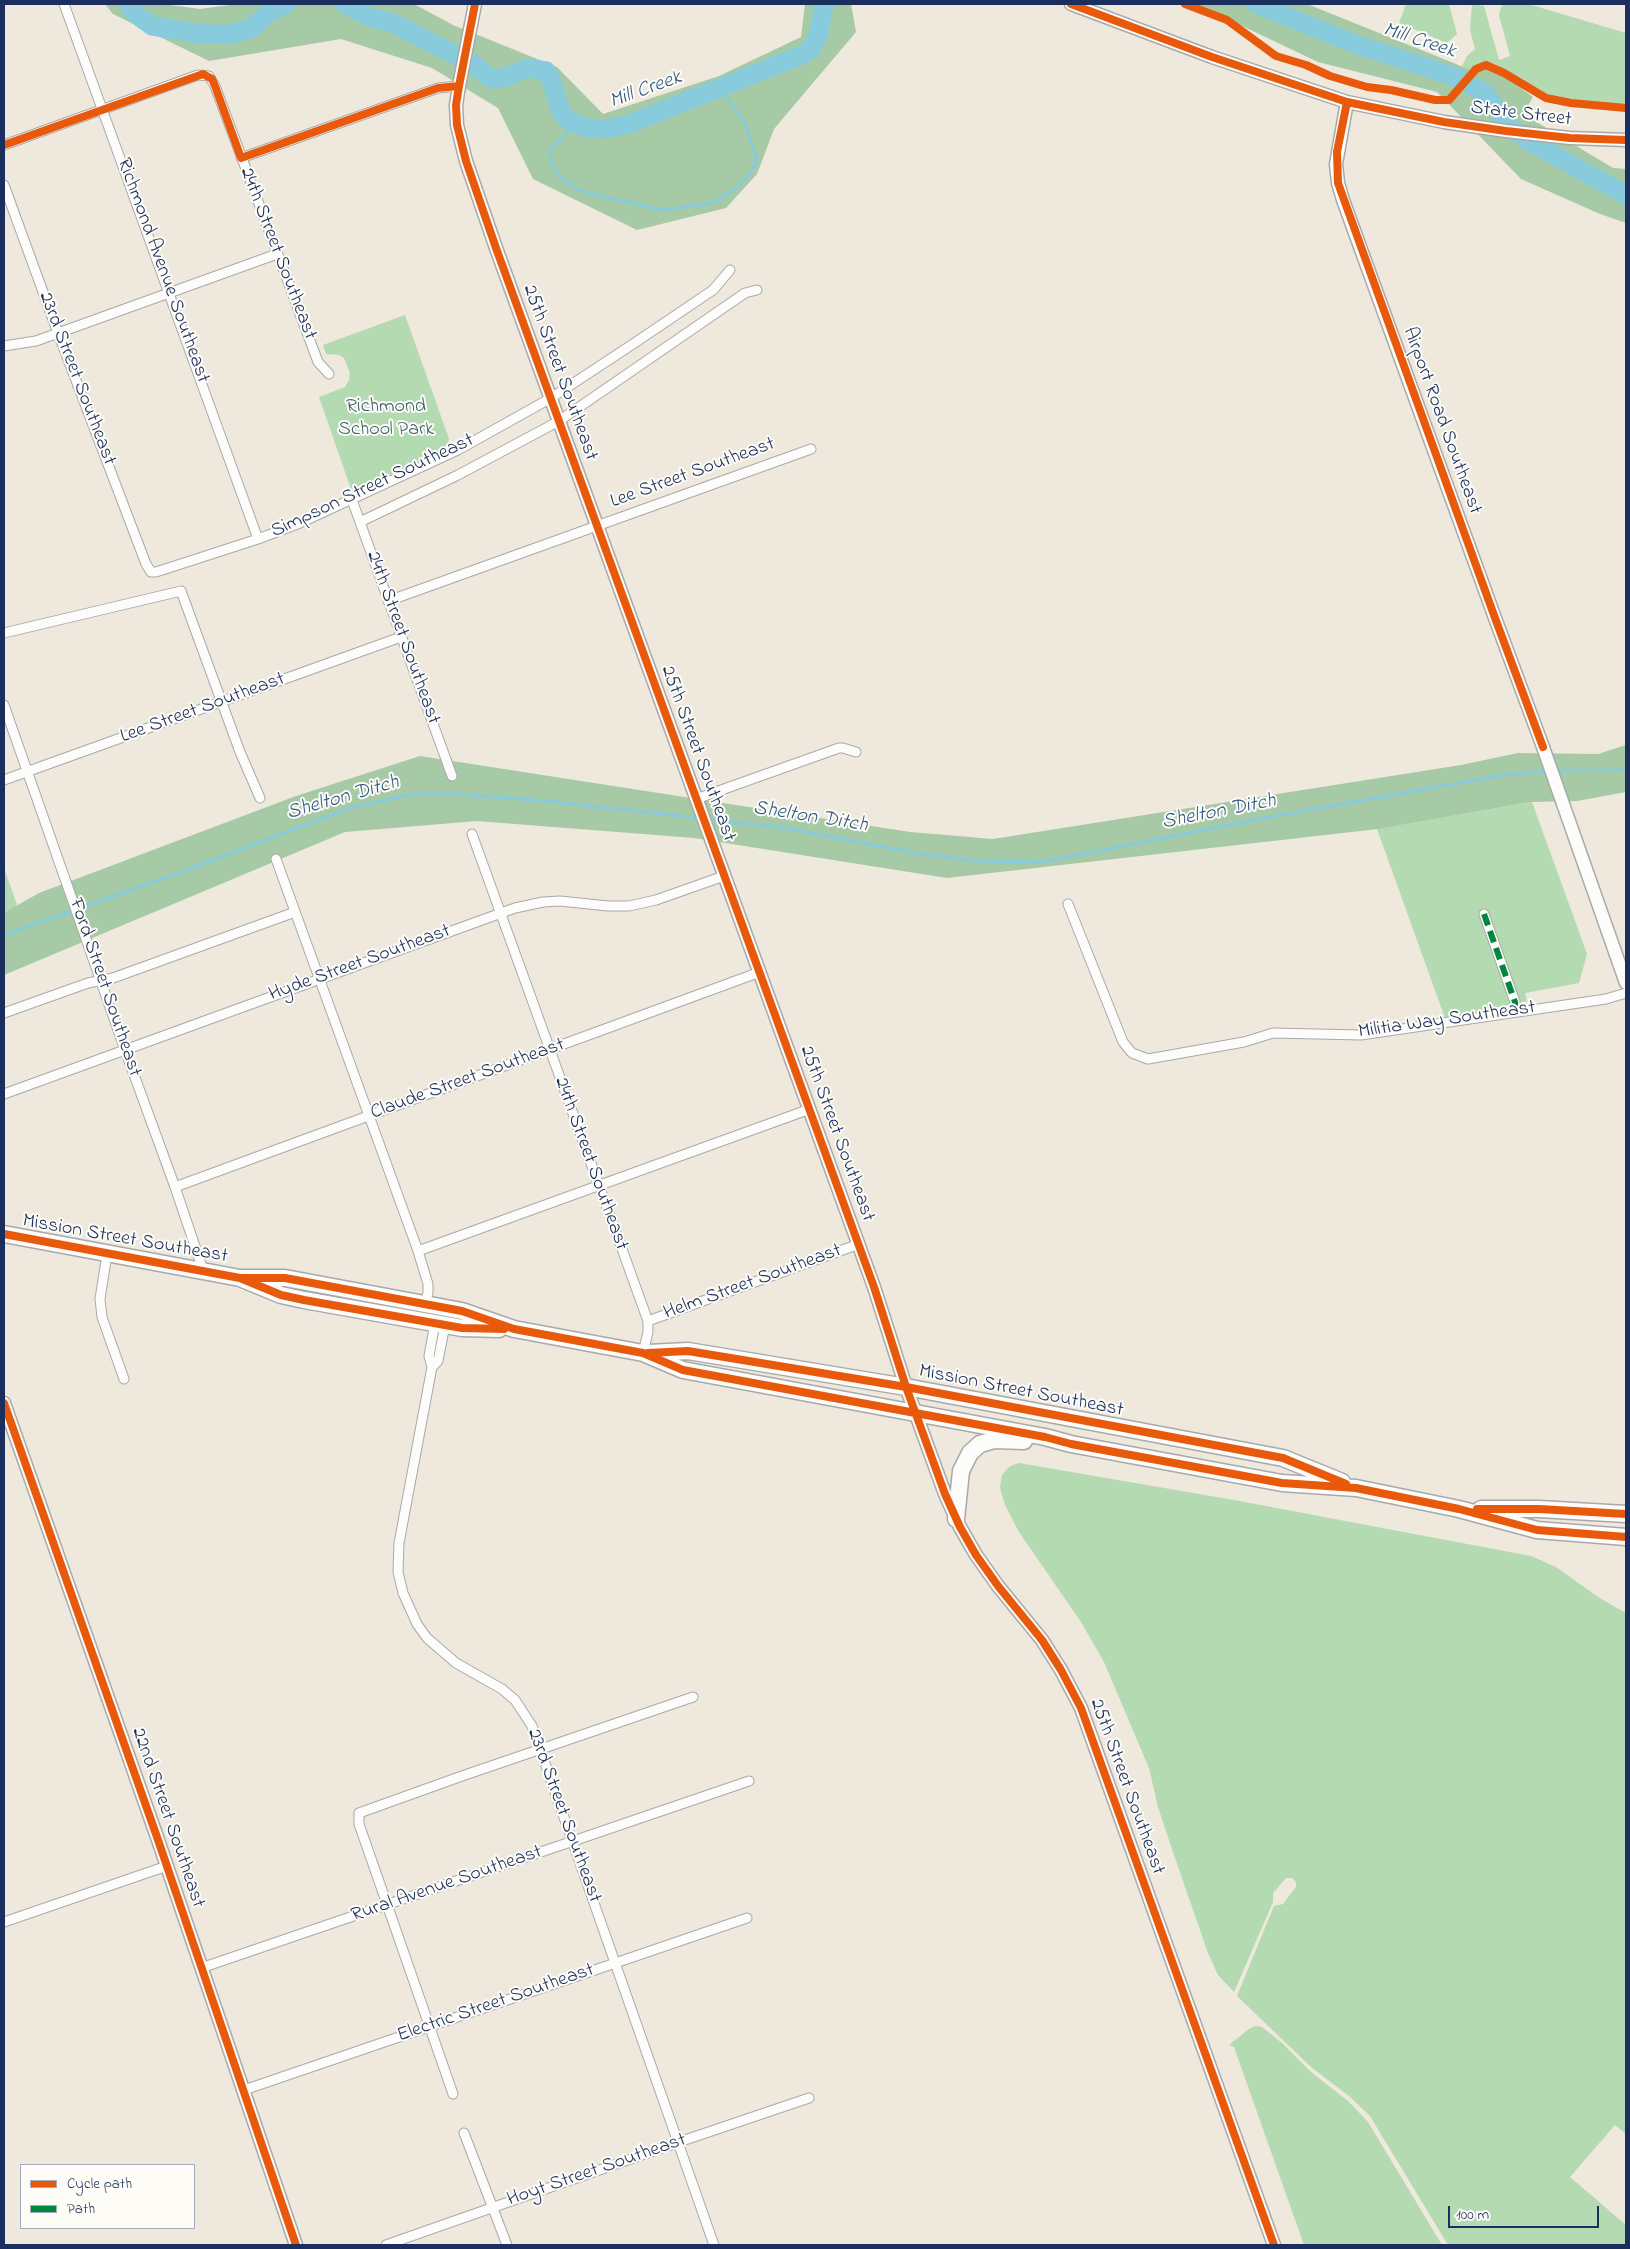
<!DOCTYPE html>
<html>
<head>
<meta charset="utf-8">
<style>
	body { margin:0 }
	#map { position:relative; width:1630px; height:2249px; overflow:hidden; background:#eee8dd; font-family:"Indie Flower",sans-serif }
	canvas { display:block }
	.frame { position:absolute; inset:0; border:5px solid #1b2f5e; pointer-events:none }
	.legend { position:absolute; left:20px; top:2164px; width:175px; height:65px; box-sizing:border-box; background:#fdfcf7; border:1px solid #a3aaba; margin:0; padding:6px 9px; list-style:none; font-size:15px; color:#1b2f5e }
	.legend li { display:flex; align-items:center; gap:10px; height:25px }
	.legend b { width:25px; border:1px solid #a3aaba }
	.scale { position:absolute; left:1448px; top:2206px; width:151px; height:22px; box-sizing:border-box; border:2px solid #1b2f5e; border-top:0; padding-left:6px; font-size:15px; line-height:18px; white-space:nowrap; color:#1b2f5e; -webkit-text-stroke:4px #fdfcf7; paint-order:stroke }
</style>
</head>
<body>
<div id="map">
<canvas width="1630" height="2249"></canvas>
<div class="frame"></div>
<ul class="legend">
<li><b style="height:6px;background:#e8590c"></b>Cycle path</li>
<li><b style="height:6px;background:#00873e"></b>Path</li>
</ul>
<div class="scale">100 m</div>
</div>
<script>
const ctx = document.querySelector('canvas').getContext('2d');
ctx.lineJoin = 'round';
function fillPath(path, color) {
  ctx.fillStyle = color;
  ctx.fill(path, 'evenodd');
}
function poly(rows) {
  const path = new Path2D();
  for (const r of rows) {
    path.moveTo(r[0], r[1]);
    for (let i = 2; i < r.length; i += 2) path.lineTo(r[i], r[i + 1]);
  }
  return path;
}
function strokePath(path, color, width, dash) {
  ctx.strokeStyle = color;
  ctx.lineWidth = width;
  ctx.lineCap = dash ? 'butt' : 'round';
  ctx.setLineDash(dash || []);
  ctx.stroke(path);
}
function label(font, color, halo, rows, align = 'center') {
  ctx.font = font + ' "Indie Flower",sans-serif';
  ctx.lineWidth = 4;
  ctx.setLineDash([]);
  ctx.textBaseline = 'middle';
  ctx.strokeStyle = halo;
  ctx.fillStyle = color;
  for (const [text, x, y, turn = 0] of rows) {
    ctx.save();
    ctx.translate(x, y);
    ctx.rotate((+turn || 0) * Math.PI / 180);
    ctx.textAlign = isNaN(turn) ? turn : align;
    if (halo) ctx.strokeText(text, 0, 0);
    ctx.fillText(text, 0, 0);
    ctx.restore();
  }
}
fillPath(poly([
	[1406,4,1449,4,1457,34,1447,43,1399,23],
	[1472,4,1484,6,1499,60,1510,56,1499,15,1502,4,1528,4,1626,33,1626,105,1581,101,1548,95,1494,64,1483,63,1477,65,1471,70,1462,66,1467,56,1475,49,1470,30],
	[405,315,449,439,448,443,442,452,352,492,319,397,345,387,349,380,350,373,344,358,339,355,326,354,323,345],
	[1532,802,1587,954,1579,983,1525,993,1527,1001,1445,1018,1377,829],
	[4,868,21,916,4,922],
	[1019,1463,1234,1500,1531,1556,1556,1567,1598,1597,1626,1613,1626,2134,1615,2125,1570,2177,1626,2225,1626,2245,1448,2245,1370,2116,1349,2096,1311,2067,1237,1996,1274,1906,1283,1904,1296,1887,1296,1882,1292,1878,1286,1878,1273,1893,1273,1902,1234,1992,1218,1975,1208,1953,1175,1858,1158,1807,1149,1768,1104,1662,1081,1622,1019,1532,1005,1505,1000,1488,1002,1475,1010,1466],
	[1256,2026,1262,2027,1282,2043,1311,2072,1348,2101,1368,2122,1442,2245,1304,2245,1234,2047,1229,2045,1250,2028]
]), '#b3dab1');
fillPath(poly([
	[105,4,163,4,200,9,237,4,414,4,453,25,557,67,603,114,719,76,801,37,805,4,851,4,856,32,774,129,757,174,726,208,637,230,533,179,498,108,432,68,341,39,209,61,113,14],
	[1196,4,1307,4,1471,70,1486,68,1499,72,1533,97,1523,114,1613,168,1626,169,1626,223,1600,214,1521,179,1437,92,1318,62],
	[1626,745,1626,792,1577,801,1531,802,1378,829,947,878,694,838,477,821,345,832,4,975,4,913,39,893,296,796,420,756,910,832,993,839,1461,765,1518,753,1598,754]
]), '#a5caa5');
strokePath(poly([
	[570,121,566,134,552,147,550,154,551,162,558,175,578,190,661,210,713,203,735,189,747,177,755,166,756,157,745,123,726,96,726,86],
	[1554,771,1626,770],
	[709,819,785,828,921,854,975,861,1042,862,1259,819,1503,775,1548,771],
	[4,935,173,875,350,808,413,794,459,794,547,801,700,818]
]), '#88cbdc', 3);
strokePath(poly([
	[129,4,133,12,152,26,201,34,231,34,252,28,268,13,286,4],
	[345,4,371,18,391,22,473,64,490,78,503,78,527,68,546,71,551,80,561,112,570,121,587,128,606,129,629,124,804,54,811,49,819,33,824,4],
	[1256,4,1355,44,1456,77,1485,93,1505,122,1525,139,1626,195]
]), '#88cbdc', 19);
const street = poly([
	[64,4,258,539],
	[4,145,198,75,209,76,215,86,318,362,329,374],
	[241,158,438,88,459,86],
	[4,185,58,333,146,564,151,572,156,572,258,539,300,523,458,450,551,398,633,344,713,290,730,270],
	[4,346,36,341,277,254],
	[352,500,452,776],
	[360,522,458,475,559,421,745,293,757,290],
	[388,601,811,449],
	[4,633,181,591,240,752,260,798],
	[4,705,125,1050,175,1187,203,1270],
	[4,780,401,637],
	[696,799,839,748,843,748,856,752],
	[472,834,648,1321,648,1332,643,1353],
	[276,859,418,1251,428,1284,428,1293,425,1304],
	[1068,904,1123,1042,1132,1053,1148,1059,1244,1042,1273,1033,1361,1035,1606,999,1626,993],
	[1484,914,1515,1002,1516,1012],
	[4,1013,88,983,113,978,295,912],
	[4,1094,515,908,543,902,560,901,608,906,629,906,656,900,724,876],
	[175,1187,760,972],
	[418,1251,810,1109],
	[107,1254,100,1299,102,1317,124,1379],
	[648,1321,859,1244],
	[435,1323,429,1356,432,1367,399,1543,398,1572,403,1593,417,1624,427,1638,456,1663,502,1689,515,1700,532,1726,714,2245],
	[432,1367,438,1361,445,1325],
	[4,1922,167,1866],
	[201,1968,749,1781],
	[244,2090,747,1918],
	[453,2094,359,1824,359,1813,462,1776,693,1697],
	[464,2133,507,2245],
	[386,2245,679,2142,809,2098]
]);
const secondary = poly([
	[475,4,459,86,456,105,457,125,466,161,496,248,874,1287,906,1387,945,1494,960,1527,976,1555,998,1586,1042,1640,1061,1670,1081,1708,1274,2245],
	[1071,4,1212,57,1347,102,1444,122,1506,131,1570,138,1626,140],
	[1347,102,1336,164,1338,183,1343,200,1495,618,1543,747,1626,983],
	[4,1403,157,1837,296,2245]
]);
const highway = poly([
	[4,1234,240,1278,281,1295,304,1300,462,1328,499,1329],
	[240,1278,285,1278,462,1311,514,1329,643,1353,683,1370,1045,1437,1071,1444,1282,1483,1356,1488,1459,1509,1537,1530,1626,1537],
	[648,1353,688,1351,906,1387,1283,1458,1342,1482],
	[1481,1509,1539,1509,1626,1514],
	[956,1519,961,1471,970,1453,980,1444,994,1440,1024,1441]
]);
strokePath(street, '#aaa9a9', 11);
strokePath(secondary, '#aaa9a9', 15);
strokePath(highway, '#aaa9a9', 19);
strokePath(street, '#fcfcfa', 9);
strokePath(secondary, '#fcfcfa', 12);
strokePath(highway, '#fcfcfa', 16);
strokePath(poly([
	[1484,914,1515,1002,1516,1012]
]), '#00873e', 6, [12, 6]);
strokePath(poly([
	[475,4,459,86,456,105,457,125,466,161,496,248,874,1287,906,1387,945,1494,960,1527,976,1555,998,1586,1042,1640,1061,1670,1081,1708,1274,2245],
	[1071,4,1212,57,1347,102,1444,122,1506,131,1570,138,1626,140],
	[1185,4,1227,20,1276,56,1306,65,1330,76,1367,87,1391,90,1435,100,1449,100,1476,69,1486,65,1504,73,1546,98,1571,103,1626,108],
	[1347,102,1337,152,1338,183,1495,618,1543,747],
	[4,145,203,74,212,79,215,86,241,158,438,88,459,86],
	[4,1234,240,1278,281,1295,304,1300,462,1328,504,1329],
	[240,1278,285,1278,462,1311,514,1329,643,1353,683,1370,1045,1437,1071,1444,1282,1483,1356,1488,1459,1509,1537,1530,1626,1537],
	[648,1353,688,1351,906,1387,1283,1458,1346,1484],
	[4,1403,157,1837,296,2245],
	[1477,1509,1539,1509,1626,1514]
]), '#e8590c', 8);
label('20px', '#1b2f5e', '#fdfcf7', [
	["State Street",1521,115,7],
	["24th Street Southeast",277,254,69],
	["Richmond Avenue Southeast",162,271,70],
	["25th Street Southeast",559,373,70],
	["23rd Street Southeast",76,379,69],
	["Airport Road Southeast",1441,421,70],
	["Lee Street Southeast",693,474,-20],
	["Simpson Street Southeast",373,487,-25],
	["24th Street Southeast",402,638,70],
	["Lee Street Southeast",203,709,-20],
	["25th Street Southeast",697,754,70],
	["Hyde Street Southeast",360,964,-20],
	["Ford Street Southeast",104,988,71],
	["Militia Way Southeast",1447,1021,-8],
	["Claude Street Southeast",468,1080,-20],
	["25th Street Southeast",836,1134,70],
	["24th Street Southeast",590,1164,70],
	["Mission Street Southeast",125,1240,10],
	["Helm Street Southeast",753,1283,-20],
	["Mission Street Southeast",1021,1392,11],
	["25th Street Southeast",1126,1787,70],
	["23rd Street Southeast",563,1816,70],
	["22nd Street Southeast",167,1818,71],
	["Rural Avenue Southeast",447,1885,-19],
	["Electric Street Southeast",496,2004,-19],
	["Hoyt Street Southeast",597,2171,-19]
]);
label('20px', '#3a5f6c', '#fdfcf7', [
	["Richmond",386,408],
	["School Park",386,431]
]);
label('italic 21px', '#2f5a84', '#fdfcf7', [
	["Mill Creek",1419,42,18],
	["Mill Creek",646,91,-20],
	["Shelton Ditch",343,799,-16],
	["Shelton Ditch",1219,813,-11],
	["Shelton Ditch",810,818,9]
]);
</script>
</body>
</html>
